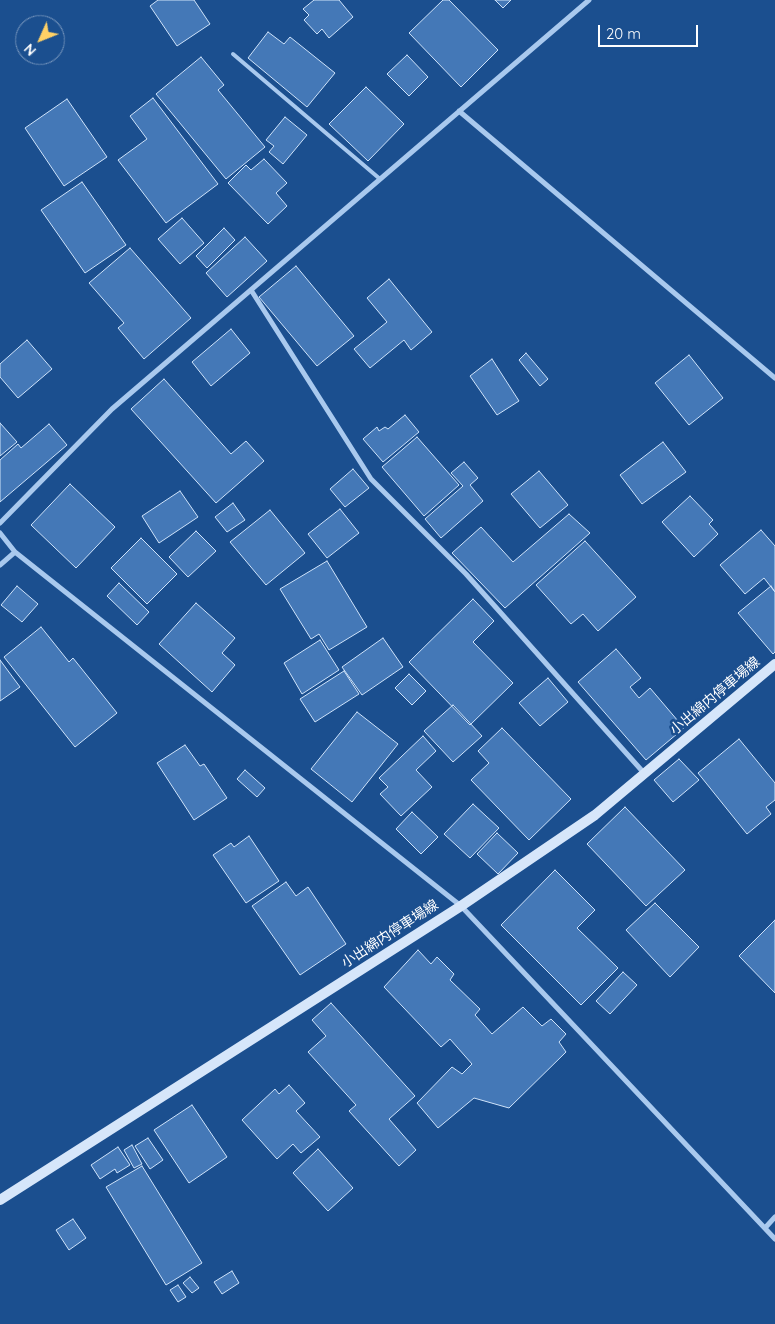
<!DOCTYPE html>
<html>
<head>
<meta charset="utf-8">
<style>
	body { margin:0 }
	#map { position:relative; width:775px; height:1324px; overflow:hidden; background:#1b4f8f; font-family:Quicksand,sans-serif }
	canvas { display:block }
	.north { position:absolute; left:15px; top:15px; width:50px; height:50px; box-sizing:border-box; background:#1b4f8f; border:1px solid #7695bc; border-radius:50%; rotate:226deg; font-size:14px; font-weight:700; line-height:20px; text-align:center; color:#fff }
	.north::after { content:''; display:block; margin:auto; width:18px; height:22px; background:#ffd166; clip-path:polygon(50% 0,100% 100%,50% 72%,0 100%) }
	.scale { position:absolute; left:598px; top:25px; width:100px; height:22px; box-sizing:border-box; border:2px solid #fff; border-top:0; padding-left:6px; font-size:15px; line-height:18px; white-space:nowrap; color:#fff; -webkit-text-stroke:4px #1b4f8f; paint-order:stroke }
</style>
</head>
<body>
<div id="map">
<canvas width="775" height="1324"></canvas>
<div class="north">N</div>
<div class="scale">20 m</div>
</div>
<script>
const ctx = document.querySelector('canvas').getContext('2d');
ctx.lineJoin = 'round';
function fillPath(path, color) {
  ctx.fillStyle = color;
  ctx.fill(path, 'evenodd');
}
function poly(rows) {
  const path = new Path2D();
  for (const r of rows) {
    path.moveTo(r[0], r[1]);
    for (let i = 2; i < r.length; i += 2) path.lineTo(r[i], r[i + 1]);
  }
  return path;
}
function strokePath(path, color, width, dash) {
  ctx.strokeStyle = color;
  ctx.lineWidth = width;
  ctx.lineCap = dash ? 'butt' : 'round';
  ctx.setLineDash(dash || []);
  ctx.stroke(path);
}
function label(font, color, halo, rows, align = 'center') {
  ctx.font = font + ' Quicksand,"Noto Sans JP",sans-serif';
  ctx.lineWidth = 5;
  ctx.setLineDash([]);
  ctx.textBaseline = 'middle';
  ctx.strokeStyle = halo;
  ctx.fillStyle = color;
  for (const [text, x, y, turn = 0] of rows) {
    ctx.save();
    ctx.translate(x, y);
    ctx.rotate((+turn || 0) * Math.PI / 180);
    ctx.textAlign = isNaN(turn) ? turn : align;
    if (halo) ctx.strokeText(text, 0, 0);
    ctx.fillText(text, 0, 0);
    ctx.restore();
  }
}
const building = poly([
	[158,0,194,0,210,24,177,46,150,6,158,0],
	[314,0,339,0,353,17,329,38,322,29,317,34,304,20,309,15,303,9,314,0],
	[443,0,449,0,498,50,461,87,409,33,443,0],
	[495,0,511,0,503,8,495,0],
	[268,32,284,44,290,37,335,73,307,107,248,58,268,32],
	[407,55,428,77,409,96,387,74,407,55],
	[201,57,224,85,218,90,265,147,226,179,156,94,201,57],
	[366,87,404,124,368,161,329,124,366,87],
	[153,98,218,184,166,223,118,160,147,139,130,116,153,98],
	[67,99,107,157,64,186,25,128,67,99],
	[285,117,307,135,283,164,269,152,274,146,266,140,285,117],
	[264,159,287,183,276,193,287,206,268,224,228,183,246,165,251,170,264,159],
	[82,182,126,245,85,273,41,210,82,182],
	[182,218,204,243,180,264,158,239,182,218],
	[224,228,235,240,207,268,196,256,224,228],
	[245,237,267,261,227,297,206,273,245,237],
	[130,248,191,318,144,359,118,328,124,323,89,283,130,248],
	[296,266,354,336,317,366,259,297,296,266],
	[389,279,432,332,411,350,404,340,370,368,354,349,387,322,367,298,389,279],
	[231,329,250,353,211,386,192,362,231,329],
	[27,340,52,369,18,398,0,377,0,364,27,340],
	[526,353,548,379,540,386,519,360,526,353],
	[689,355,723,398,689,425,655,383,689,355],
	[492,359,519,401,497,415,470,376,492,359],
	[164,379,231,454,246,441,264,461,216,503,131,409,164,379],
	[405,415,419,432,383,462,363,439,377,427,379,431,385,427,388,429,405,415],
	[0,423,17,442,0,456,0,423],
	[49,424,67,445,0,502,0,460,18,444,21,448,49,424],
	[417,437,459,485,424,516,382,467,417,437],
	[663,442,686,472,642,504,620,475,663,442],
	[464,462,478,478,470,485,483,501,441,538,425,519,463,486,451,473,464,462],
	[353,469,369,488,345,507,330,489,353,469],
	[539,471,568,505,540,528,511,494,539,471],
	[70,484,115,527,76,568,31,525,70,484],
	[180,491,198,517,159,543,142,516,180,491],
	[690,496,713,520,709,524,718,534,694,557,662,522,690,496],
	[233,503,245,520,227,532,215,517,233,503],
	[340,509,359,533,327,558,308,534,340,509],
	[270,510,305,553,266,585,230,542,270,510],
	[569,514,590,533,505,608,452,553,481,527,513,562,569,514],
	[761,530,775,546,775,592,764,578,745,594,720,565,761,530],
	[196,531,216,551,188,577,169,557,196,531],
	[141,538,177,574,147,604,111,568,141,538],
	[585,541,636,597,598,631,583,614,571,624,536,585,585,541],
	[327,561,367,627,329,650,319,634,311,639,280,589,327,561],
	[119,583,149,612,137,625,107,596,119,583],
	[17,586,38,604,22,622,1,605,17,586],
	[771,586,775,592,775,652,773,654,738,613,771,586],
	[473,599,494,621,473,642,513,683,470,725,409,662,473,599],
	[196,603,235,638,222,653,235,665,212,692,159,644,196,603],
	[41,627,69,662,73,658,117,713,75,747,4,657,41,627],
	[383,638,403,667,362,695,342,667,383,638],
	[320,640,339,670,302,694,284,663,320,640],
	[616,649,641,678,630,687,639,698,650,688,684,728,646,760,578,682,616,649],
	[0,660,20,687,0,701,0,660],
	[344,671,359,694,315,722,300,699,344,671],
	[409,674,426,691,412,705,395,688,409,674],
	[548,678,568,702,540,726,519,703,548,678],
	[453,705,482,736,453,762,424,731,453,705],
	[357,712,398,744,352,802,311,769,357,712],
	[502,728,571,799,529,840,471,780,489,763,478,751,502,728],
	[423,736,436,751,416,770,432,787,401,816,380,794,388,787,379,778,423,736],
	[739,739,775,783,775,800,766,807,771,814,747,834,698,773,739,739],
	[185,745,200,766,204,764,227,798,194,820,157,763,185,745],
	[679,759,699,780,673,802,654,780,679,759],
	[245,770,265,788,257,797,237,779,245,770],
	[473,804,499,828,470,858,444,834,473,804],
	[625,807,685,870,646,906,587,844,625,807],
	[412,812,438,837,421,854,396,829,412,812],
	[497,833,518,853,498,874,477,854,497,833],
	[249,836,279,881,246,903,213,855,231,843,234,847,249,836],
	[555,870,595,910,577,928,618,968,581,1005,501,925,555,870],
	[286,882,296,896,308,887,346,944,300,975,252,906,286,882],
	[655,903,699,947,670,977,626,930,655,903],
	[775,920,775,993,739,956,775,920],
	[418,950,431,964,437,957,454,974,450,980,480,1009,475,1015,492,1034,523,1007,542,1026,551,1019,566,1034,559,1042,566,1052,509,1108,474,1098,438,1128,417,1103,452,1067,462,1074,472,1064,450,1039,441,1047,384,987,418,950],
	[623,972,637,985,610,1014,596,1001,623,972],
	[331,1003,415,1096,389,1119,416,1150,399,1166,349,1111,356,1105,308,1052,326,1036,312,1020,331,1003],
	[289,1085,305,1103,296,1111,320,1137,301,1153,293,1144,277,1159,242,1120,275,1089,279,1094,289,1085],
	[192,1105,227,1157,189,1183,154,1130,192,1105],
	[148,1138,163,1160,150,1169,135,1146,148,1138],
	[132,1145,142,1164,134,1168,124,1150,132,1145],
	[118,1147,130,1165,117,1173,115,1169,100,1179,91,1165,118,1147],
	[318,1149,353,1188,328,1211,293,1173,318,1149],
	[142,1166,202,1263,166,1285,106,1187,142,1166],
	[73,1219,86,1238,69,1250,56,1230,73,1219],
	[232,1271,239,1283,222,1294,214,1282,232,1271],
	[190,1277,199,1288,192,1293,183,1283,190,1277],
	[178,1285,186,1297,178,1302,170,1290,178,1285]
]);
fillPath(building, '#4478b7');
strokePath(building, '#cfe3fa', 1);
strokePath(poly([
	[233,54,380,179]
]), '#a9c9ee', 4);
strokePath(poly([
	[459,111,775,378],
	[251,290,371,479,466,574,644,773],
	[0,523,112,409,589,0],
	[0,533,15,552,461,906,775,1239],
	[0,565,15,552],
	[765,1228,775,1217]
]), '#a9c9ee', 5);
strokePath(poly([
	[0,1200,461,906,595,815,775,664]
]), '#d6e6fa', 10);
label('14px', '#fff', '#1b4f8f', [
	["小出綿内停車場線",715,696,-40],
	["小出綿内停車場線",390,934,-33]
]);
</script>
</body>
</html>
